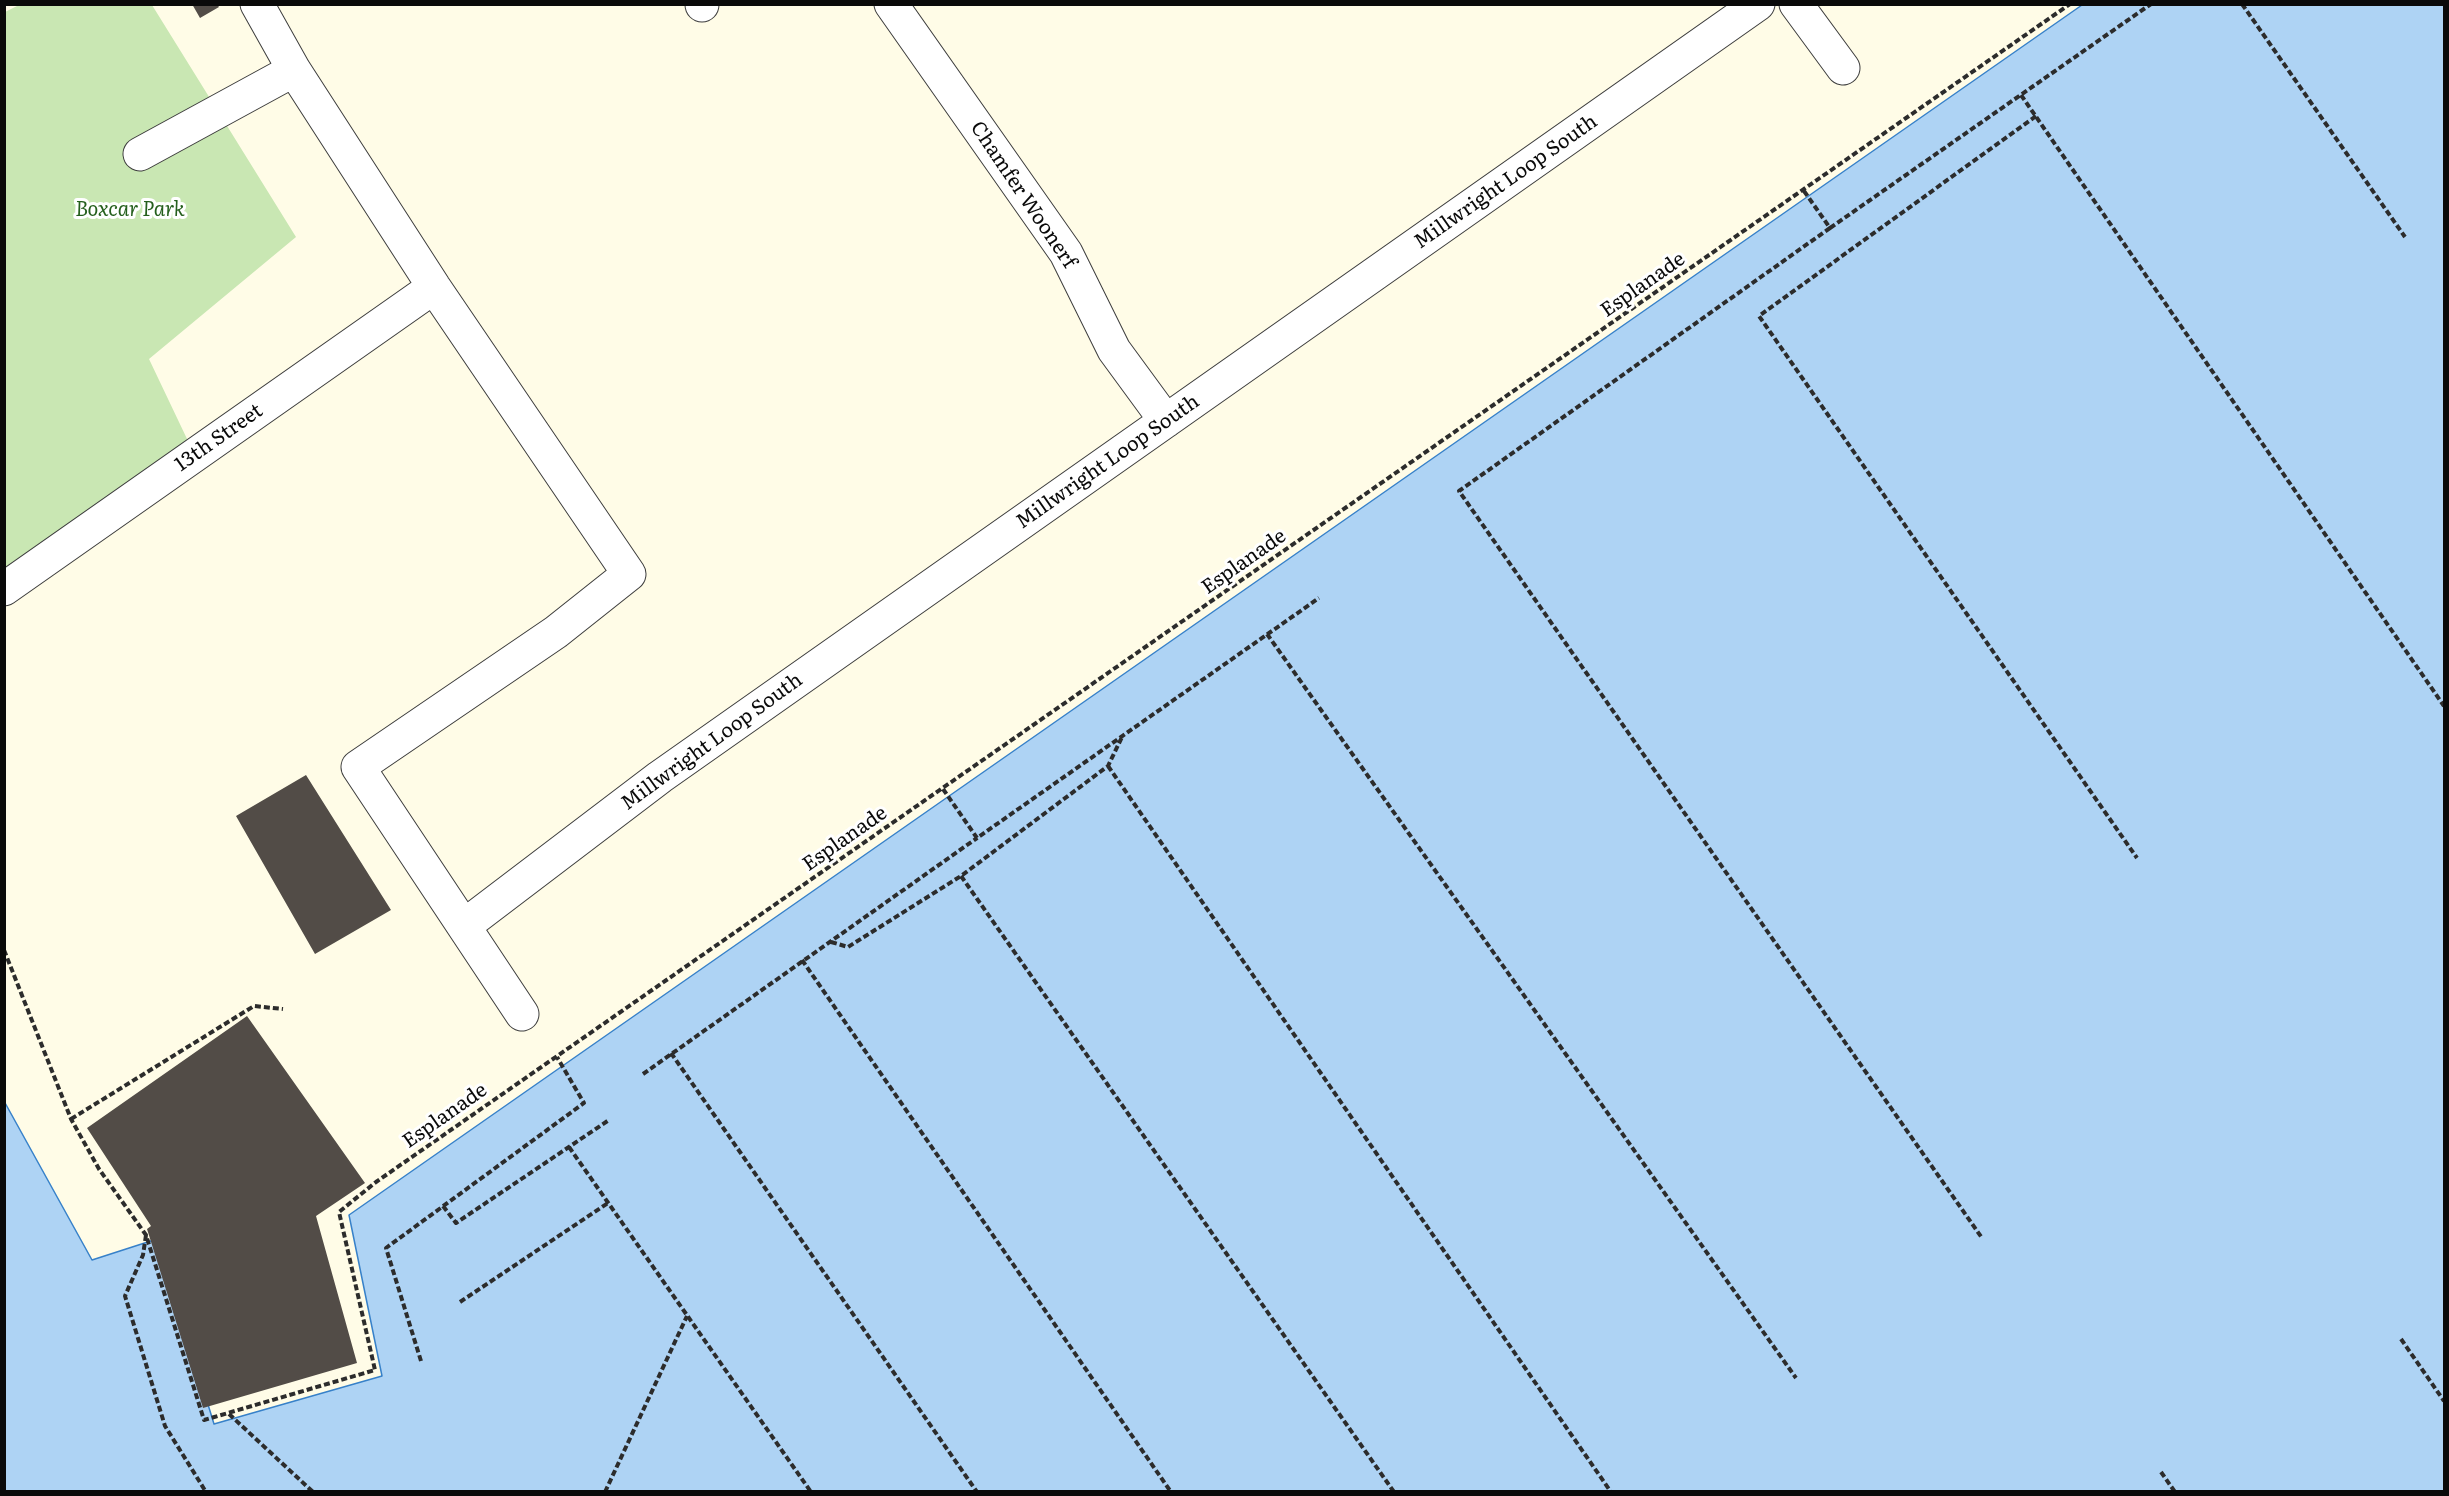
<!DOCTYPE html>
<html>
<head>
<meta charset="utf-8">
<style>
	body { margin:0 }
	#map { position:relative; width:2449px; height:1496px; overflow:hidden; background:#fffce7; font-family:Literata,serif }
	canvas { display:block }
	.frame { position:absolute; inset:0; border:6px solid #0a0a0a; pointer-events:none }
</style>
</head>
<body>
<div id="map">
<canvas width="2449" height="1496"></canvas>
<div class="frame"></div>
</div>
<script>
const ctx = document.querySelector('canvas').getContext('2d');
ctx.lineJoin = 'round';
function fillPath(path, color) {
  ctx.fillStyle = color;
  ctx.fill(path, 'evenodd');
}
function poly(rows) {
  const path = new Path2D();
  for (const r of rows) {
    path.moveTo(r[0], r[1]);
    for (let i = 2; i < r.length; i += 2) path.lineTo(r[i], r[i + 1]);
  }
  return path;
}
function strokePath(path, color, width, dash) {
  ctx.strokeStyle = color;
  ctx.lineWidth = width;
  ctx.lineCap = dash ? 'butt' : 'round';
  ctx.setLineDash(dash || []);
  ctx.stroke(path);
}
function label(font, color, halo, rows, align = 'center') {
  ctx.font = font + ' Literata,serif';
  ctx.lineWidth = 6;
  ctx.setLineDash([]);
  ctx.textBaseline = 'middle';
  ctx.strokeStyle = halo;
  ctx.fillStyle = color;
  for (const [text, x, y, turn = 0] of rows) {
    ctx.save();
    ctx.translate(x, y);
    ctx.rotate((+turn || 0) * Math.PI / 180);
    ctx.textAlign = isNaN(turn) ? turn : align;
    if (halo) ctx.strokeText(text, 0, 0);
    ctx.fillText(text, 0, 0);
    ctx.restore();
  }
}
fillPath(poly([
	[19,5,152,5,296,237,149,359,188,441,5,571,5,12]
]), '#c9e7b3');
const water = poly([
	[2082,5,2444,5,2444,1491,5,1491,4,1101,92,1260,157,1239,214,1424,382,1376,349,1215,2082,5]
]);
fillPath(water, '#aed3f4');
strokePath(water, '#3781c9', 1.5);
fillPath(poly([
	[192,4,217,4,219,7,200,18],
	[306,775,391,910,315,954,236,816],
	[247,1016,365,1183,316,1216,357,1363,203,1408,147,1229,151,1226,87,1128]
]), '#524c47');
const minor = poly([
	[257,4,294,70,434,287,629,574,556,632,358,767,522,1014],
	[702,4,702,5],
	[891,4,1066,253,1114,350,1166,421],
	[1796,4,1843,68],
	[140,154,294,70],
	[4,589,434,287],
	[464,926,660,777,1758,4]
]);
strokePath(minor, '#3d3d3d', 35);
strokePath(poly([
	[2242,4,2405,237],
	[2021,95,2444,706],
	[2036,116,1759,316,2137,858],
	[1804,191,1830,228,1459,491,1982,1238],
	[1830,228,2151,4],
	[1267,634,1796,1378],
	[1108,766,1611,1492],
	[943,789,977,838,1319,598],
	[961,876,1394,1492],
	[831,942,848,947,961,876,1108,766,1122,737],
	[4,950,71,1119,99,1169,146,1235,204,1420,375,1370,339,1212,376,1182,2070,4],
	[802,960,1171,1492],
	[671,1053,977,1492],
	[643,1074,977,838],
	[71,1119,254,1006,283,1009],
	[569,1147,811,1492],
	[443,1206,456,1223,609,1120],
	[146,1235,143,1255,125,1296,165,1426,206,1492],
	[460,1302,608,1203],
	[2401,1339,2444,1401],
	[421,1361,386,1248,584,1103,557,1057],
	[229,1414,313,1492],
	[2161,1472,2175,1492],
	[605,1492,687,1316]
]), '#2c2c2c', 4, [6, 3]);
strokePath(minor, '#fff', 33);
label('20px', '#0a0a0a', '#fff', [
	["Millwright Loop South",1506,182,-35],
	["Chamfer Woonerf",1023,195,56],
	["Esplanade",1643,285,-35],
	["13th Street",219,438,-35],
	["Millwright Loop South",1108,462,-35],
	["Esplanade",1244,562,-35],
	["Millwright Loop South",712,742,-36],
	["Esplanade",845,839,-35],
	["Esplanade",445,1116,-35]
]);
label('italic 20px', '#255f1d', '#fff', [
	["Boxcar Park",130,210]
]);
</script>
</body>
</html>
